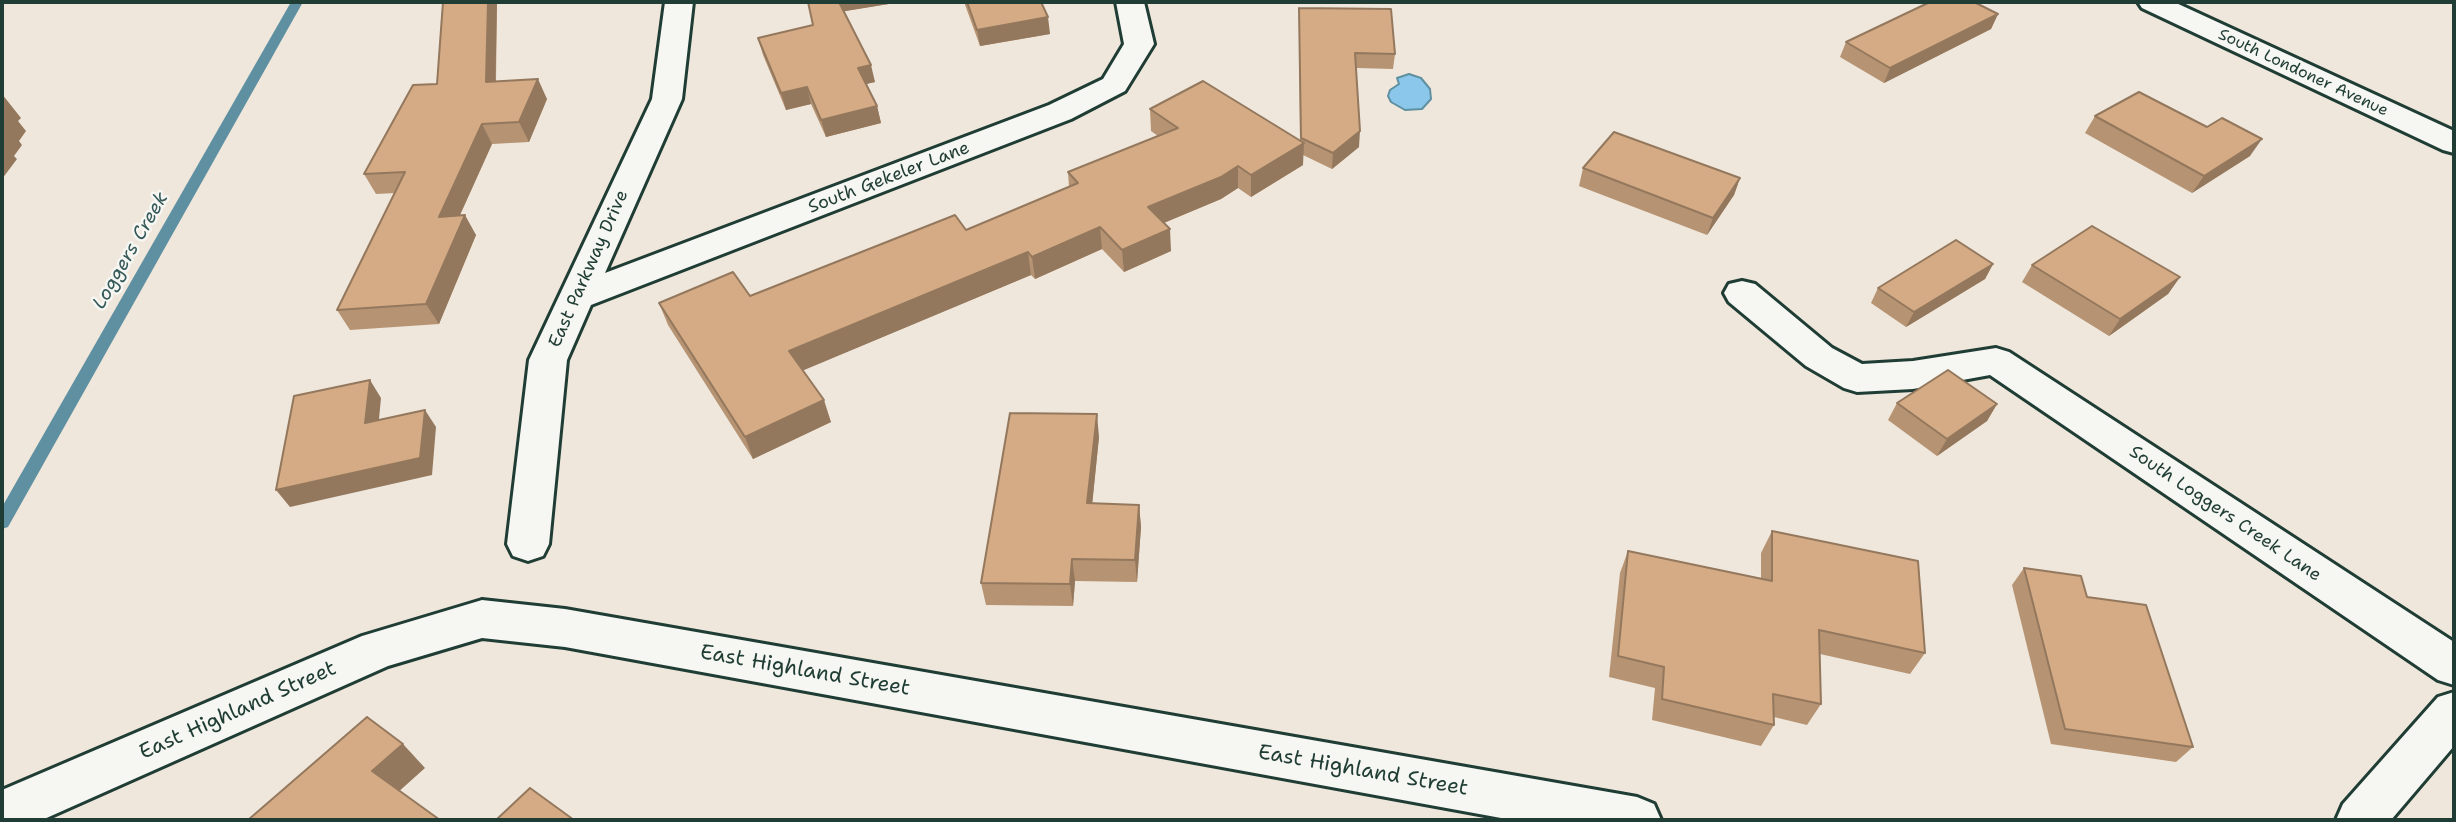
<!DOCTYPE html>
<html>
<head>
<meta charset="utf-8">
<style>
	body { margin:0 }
	#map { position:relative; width:2456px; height:822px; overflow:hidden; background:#efe7dc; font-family:"Shantell Sans",sans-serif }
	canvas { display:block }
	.frame { position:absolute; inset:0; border:4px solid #1f3d34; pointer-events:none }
</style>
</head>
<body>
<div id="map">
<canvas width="2456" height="822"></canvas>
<div class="frame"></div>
</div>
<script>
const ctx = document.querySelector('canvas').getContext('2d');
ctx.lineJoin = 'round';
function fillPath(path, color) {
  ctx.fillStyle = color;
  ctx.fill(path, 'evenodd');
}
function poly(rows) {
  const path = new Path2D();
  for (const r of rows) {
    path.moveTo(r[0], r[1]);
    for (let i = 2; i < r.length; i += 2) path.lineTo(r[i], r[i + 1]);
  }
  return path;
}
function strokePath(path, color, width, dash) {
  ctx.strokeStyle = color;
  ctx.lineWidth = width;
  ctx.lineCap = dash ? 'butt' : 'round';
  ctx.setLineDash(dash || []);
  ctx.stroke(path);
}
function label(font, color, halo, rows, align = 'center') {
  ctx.font = font + ' "Shantell Sans",sans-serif';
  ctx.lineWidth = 5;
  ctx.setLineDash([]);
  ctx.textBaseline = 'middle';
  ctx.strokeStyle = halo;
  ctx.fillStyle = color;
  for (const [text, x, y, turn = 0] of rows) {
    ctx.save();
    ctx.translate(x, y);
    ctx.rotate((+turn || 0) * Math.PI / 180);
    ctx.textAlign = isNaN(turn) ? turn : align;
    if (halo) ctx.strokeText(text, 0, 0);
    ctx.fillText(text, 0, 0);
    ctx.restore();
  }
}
const water = poly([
	[1409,74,1421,78,1430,89,1431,99,1422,109,1405,110,1391,102,1388,96,1390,90,1399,84,1397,78,1409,74]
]);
fillPath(water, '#8ac7ea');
strokePath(water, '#5f90a1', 2);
fillPath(poly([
	[291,2,303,2,8,527,2,529,2,507,291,2]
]), '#5f90a1');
const minor = poly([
	[665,2,693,2,682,99,605,273,1049,105,1103,79,1124,44,1116,2,1144,2,1154,44,1125,91,1071,119,591,305,567,360,549,544,543,556,528,561,513,556,507,544,529,360,652,99,665,2],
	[2138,2,2174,2,2454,131,2454,153,2443,150,2142,8,2138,2],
	[1742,281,1755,284,1832,348,1862,364,1913,361,1996,348,2009,352,2454,642,2454,685,2438,680,1990,375,1913,389,1857,392,1844,388,1806,366,1729,302,1724,293,1729,284,1742,281],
	[482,600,565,609,1637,797,1654,804,1661,820,1512,820,565,647,482,638,388,666,42,820,2,820,2,790,362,636,482,600],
	[2454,692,2454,746,2391,820,2336,820,2343,804,2438,697,2454,692]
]);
strokePath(minor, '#1f3d34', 6);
fillPath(minor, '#f6f6f2');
fillPath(poly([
	[443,2,497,2,496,81,547,99,529,142,492,144,460,215,476,235,439,324,350,330,337,310,395,193,376,194,364,174,437,84],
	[808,2,901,2,844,11,875,82,866,84,877,106,881,123,826,137,811,104,786,110,763,55,758,38,813,25],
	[964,2,1041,2,1050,34,980,46],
	[1299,8,1395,54,1393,69,1356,68,1359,147,1332,169,1303,155,1303,165,1251,197,1238,188,1221,199,1164,223,1171,251,1124,272,1102,249,1035,279,1031,275,803,370,831,422,753,459,668,325,659,303,750,296,966,230,1069,187,1068,172,1158,136,1151,131,1150,109,1300,140],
	[1998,14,1991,29,1884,83,1840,57,1846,42],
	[2095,116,2250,156,2192,193,2085,133],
	[1583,168,1740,178,1734,195,1707,235,1579,186],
	[1993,264,1985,279,1906,327,1871,303,1878,288],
	[2032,265,2180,277,2168,294,2109,336,2022,282],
	[1897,403,1997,404,1987,421,1937,456,1888,420],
	[1099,437,1092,504,1139,505,1141,527,1137,582,1075,581,1073,606,986,605,981,583],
	[1772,531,1925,653,1910,674,1820,654,1821,704,1807,725,1774,717,1774,725,1761,746,1652,720,1655,688,1609,677,1620,573,1628,551,1761,579,1761,553],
	[2024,568,2087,597,2193,747,2176,762,2051,744,2012,585]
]), '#b69372');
fillPath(poly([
	[488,2,497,2,495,102,486,82],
	[837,2,901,2,840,12],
	[1998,14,1991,29,1884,83,1890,68],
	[1048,17,1050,34,980,46,977,30],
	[871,65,875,82,862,85,858,68],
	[538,79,547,99,529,142,519,122],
	[807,87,811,104,786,110,781,93],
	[2,94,21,118,18,121,26,131,19,141,22,145,14,156,17,159,2,179],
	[877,106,881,123,826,137,821,120],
	[482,124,492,144,450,237,439,217],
	[1360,131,1359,147,1332,169,1333,153],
	[2262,139,2250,156,2192,193,2204,176],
	[1304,143,1303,165,1251,197,1251,175],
	[1238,166,1238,188,1221,199,1149,229,1148,207],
	[1740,178,1734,195,1707,235,1713,218],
	[465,215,476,235,439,324,426,304],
	[1100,227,1102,249,1035,279,1032,257],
	[1170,229,1171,251,1124,272,1122,250],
	[1028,252,1031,275,797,373,789,351],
	[1993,264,1985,279,1906,327,1914,312],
	[2180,277,2168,294,2109,336,2120,319],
	[370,380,381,398,377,440,365,423],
	[824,400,831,422,753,459,745,437],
	[1997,404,1987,421,1937,456,1947,439],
	[425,410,436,427,432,475,290,507,276,490],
	[1097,414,1099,437,1090,526,1087,503],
	[1139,505,1141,527,1137,582,1135,560],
	[1072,559,1075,581,1073,606,1070,584],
	[403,744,425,768,396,794,372,771]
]), '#94785d');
const building = poly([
	[443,2,488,2,486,82,538,79,519,122,482,124,439,217,465,215,426,304,337,310,405,172,364,174,413,85,437,84,443,2],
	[808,2,839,2,871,65,858,68,877,106,821,120,807,87,781,93,758,38,813,25,808,2],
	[967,2,1041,2,1048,17,977,30,967,2],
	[1930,2,1974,2,1998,14,1890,68,1846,42,1930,2],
	[1299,8,1391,9,1395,54,1355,53,1360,131,1333,153,1301,138,1299,8],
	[1203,81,1304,143,1251,175,1238,166,1221,177,1148,207,1170,229,1122,250,1100,227,1032,257,1028,252,789,351,824,400,745,437,659,303,733,272,750,296,955,215,966,230,1078,183,1068,172,1178,128,1150,109,1203,81],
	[2139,92,2207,127,2222,118,2262,139,2204,176,2095,116,2139,92],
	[1614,132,1740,178,1713,218,1583,168,1614,132],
	[2092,226,2180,277,2120,319,2032,265,2092,226],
	[1956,240,1993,264,1914,312,1878,288,1956,240],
	[1948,370,1997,404,1947,439,1897,403,1948,370],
	[370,380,365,423,425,410,420,458,276,490,294,396,370,380],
	[1010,413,1097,414,1087,503,1139,505,1135,560,1072,559,1070,584,981,583,1010,413],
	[1772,531,1918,561,1925,653,1819,630,1821,704,1773,694,1774,725,1662,699,1664,667,1618,656,1628,551,1772,581,1772,531],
	[2024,568,2081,576,2087,597,2146,605,2193,747,2065,729,2024,568],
	[367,717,403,744,372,771,440,820,248,820,367,717],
	[530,788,574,820,496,820,530,788]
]);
fillPath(building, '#d4ab85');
strokePath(building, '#94785d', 2);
label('16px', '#1f3d34', '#f6f6f2', [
	["South Londoner Avenue",2303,73,25]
]);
label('18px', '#1f3d34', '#f6f6f2', [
	["South Gekeler Lane",889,178,-21],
	["East Parkway Drive",589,269,-66],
	["South Loggers Creek Lane",2225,514,34]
]);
label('italic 19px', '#345958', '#f6f6f2', [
	["Loggers Creek",131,251,-60]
]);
label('21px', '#1f3d34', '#f6f6f2', [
	["East Highland Street",805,671,10],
	["East Highland Street",238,711,-24],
	["East Highland Street",1363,771,10]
]);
</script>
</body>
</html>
